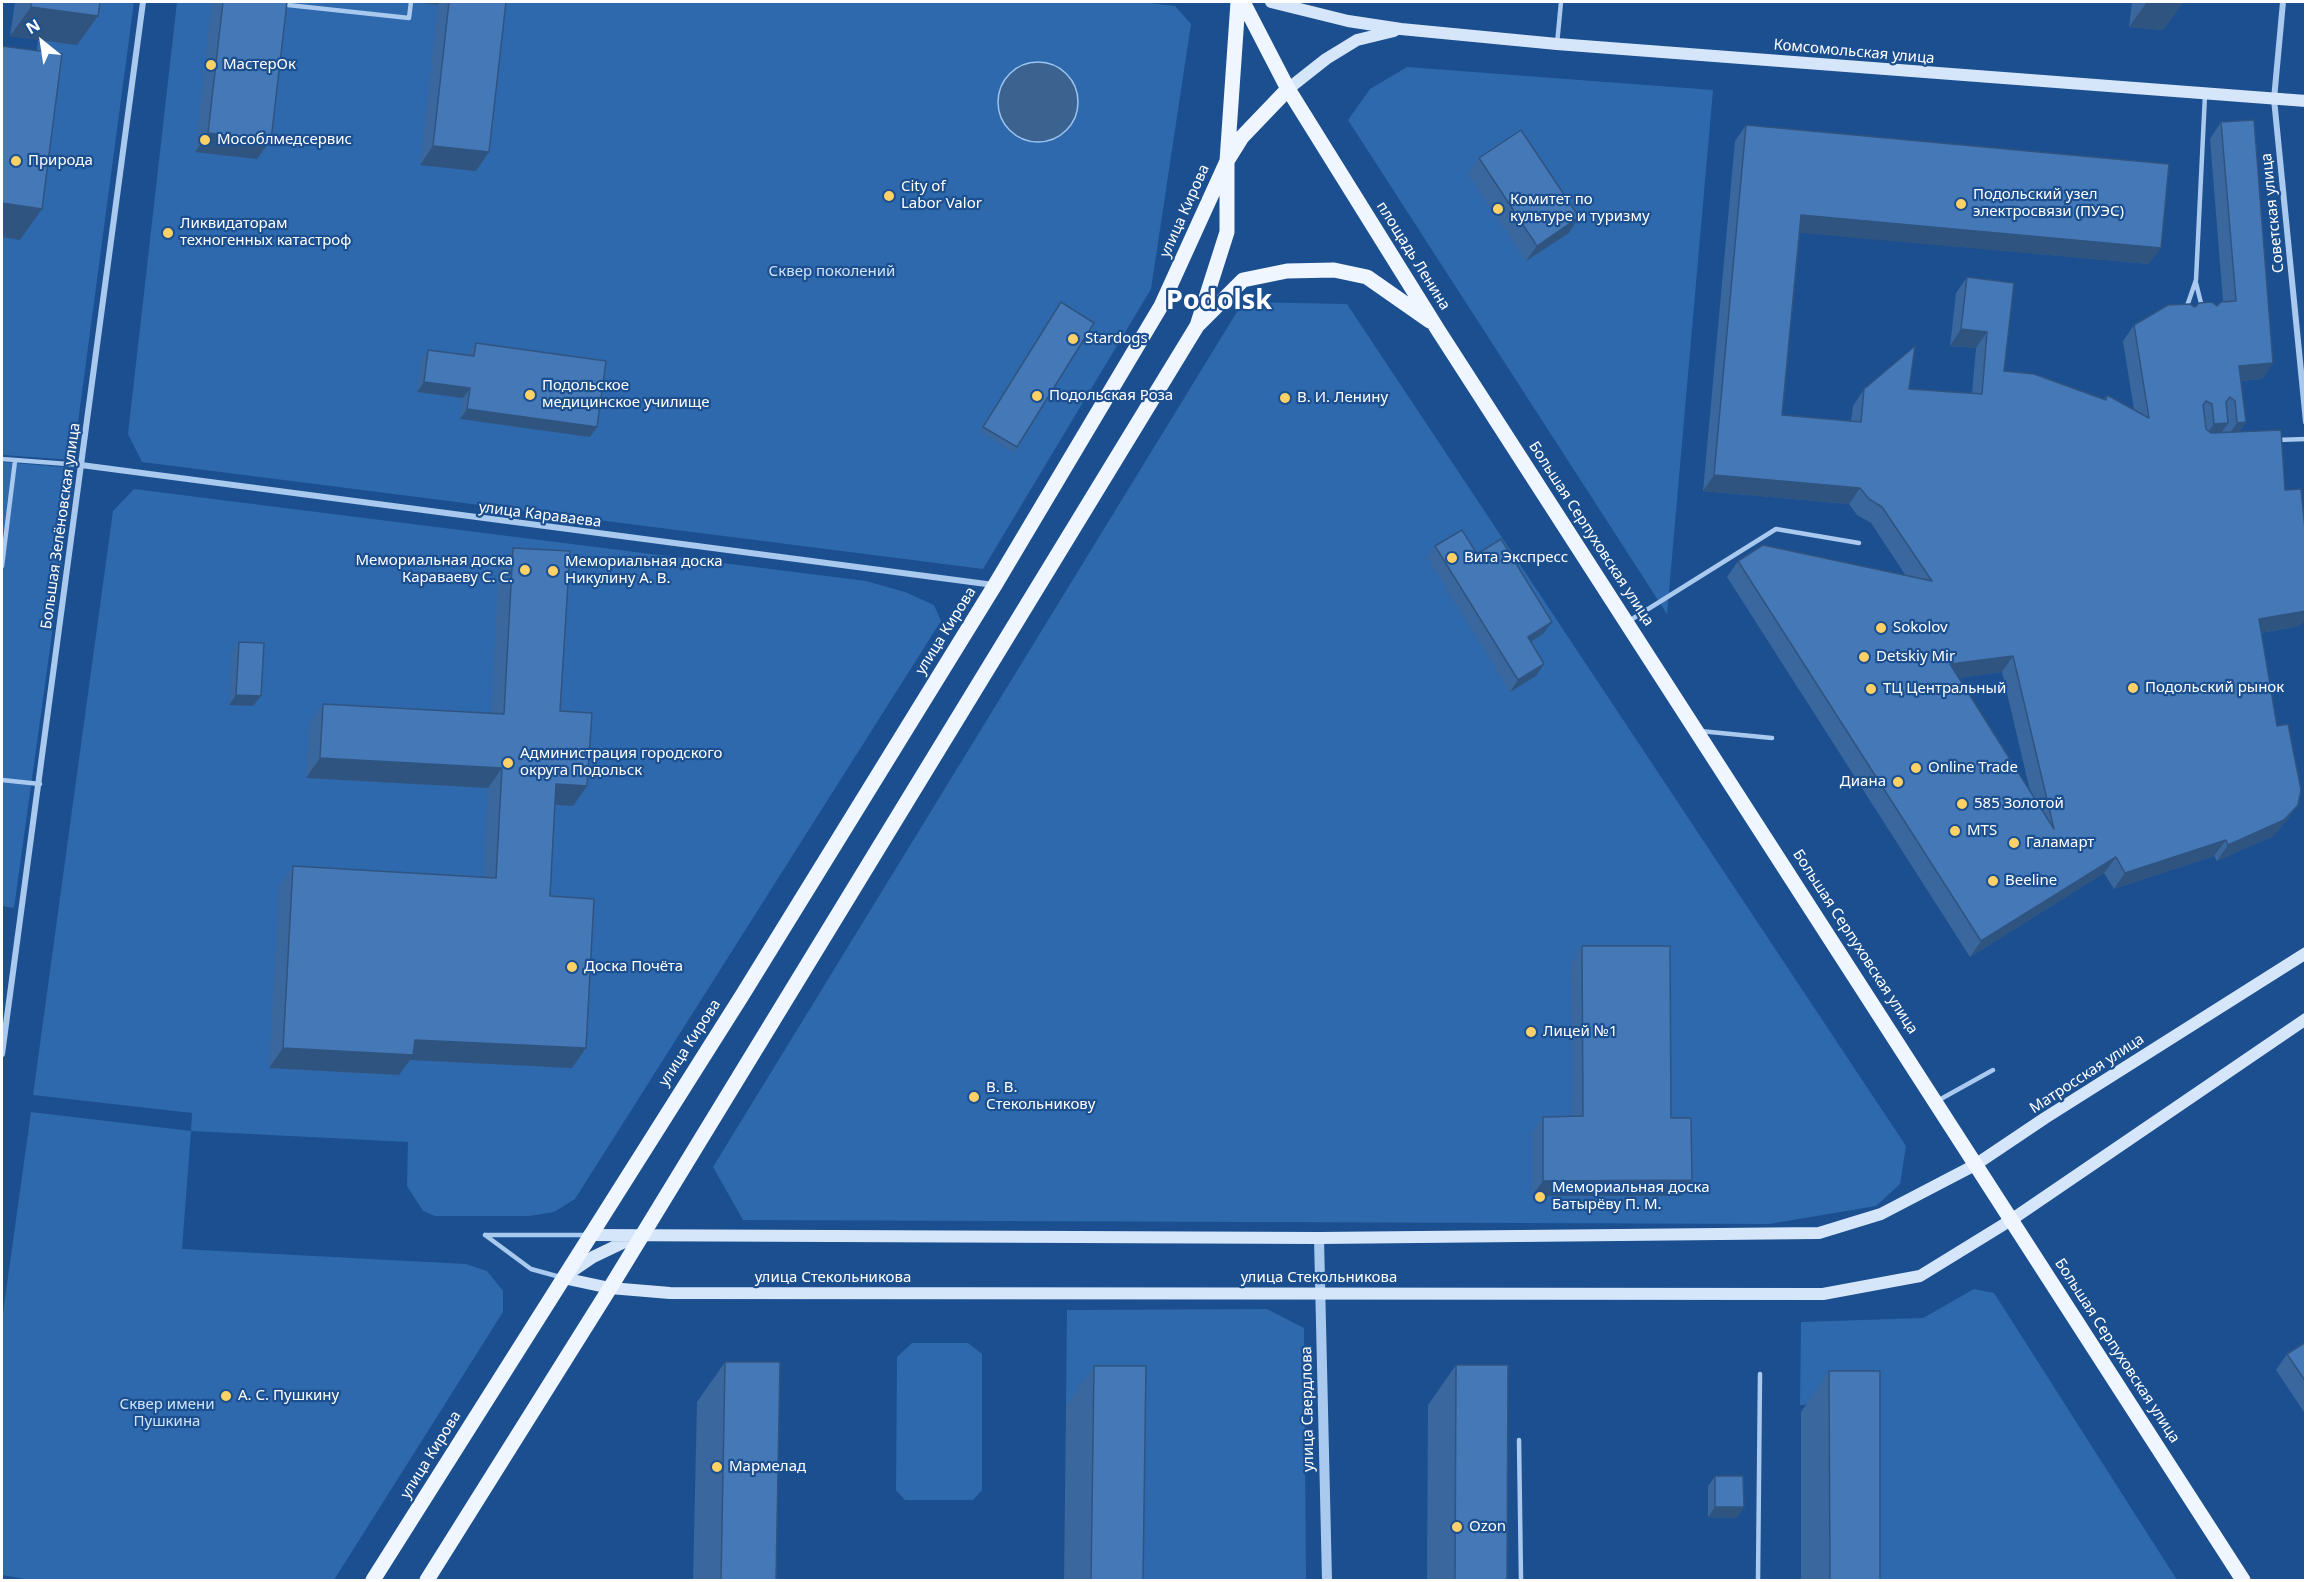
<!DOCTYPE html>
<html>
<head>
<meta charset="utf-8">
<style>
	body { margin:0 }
	#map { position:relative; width:2307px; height:1582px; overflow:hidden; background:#1b4f8f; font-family:"Noto Sans",sans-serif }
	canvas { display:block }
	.frame { position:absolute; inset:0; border:3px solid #fff; pointer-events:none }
	.north { position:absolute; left:12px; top:12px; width:60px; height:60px; -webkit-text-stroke:4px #1b4f8f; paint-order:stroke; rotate:330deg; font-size:16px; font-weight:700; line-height:24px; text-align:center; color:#fff }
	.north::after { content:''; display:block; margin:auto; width:21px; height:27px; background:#fff; clip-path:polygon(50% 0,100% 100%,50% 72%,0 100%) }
</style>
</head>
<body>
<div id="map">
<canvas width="2307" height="1582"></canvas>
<div class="frame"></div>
<div class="north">N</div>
</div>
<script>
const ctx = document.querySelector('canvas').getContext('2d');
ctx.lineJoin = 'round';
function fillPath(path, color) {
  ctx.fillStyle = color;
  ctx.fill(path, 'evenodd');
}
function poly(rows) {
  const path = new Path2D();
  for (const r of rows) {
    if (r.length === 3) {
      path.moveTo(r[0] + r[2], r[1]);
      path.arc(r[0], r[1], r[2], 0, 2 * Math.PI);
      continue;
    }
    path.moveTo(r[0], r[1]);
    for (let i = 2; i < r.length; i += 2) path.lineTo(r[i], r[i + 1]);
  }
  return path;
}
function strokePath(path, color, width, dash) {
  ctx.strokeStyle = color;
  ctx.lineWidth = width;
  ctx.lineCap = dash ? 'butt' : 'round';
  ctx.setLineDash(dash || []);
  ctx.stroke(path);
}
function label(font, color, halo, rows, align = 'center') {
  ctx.font = font + ' "Noto Sans",sans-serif';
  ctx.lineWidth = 4.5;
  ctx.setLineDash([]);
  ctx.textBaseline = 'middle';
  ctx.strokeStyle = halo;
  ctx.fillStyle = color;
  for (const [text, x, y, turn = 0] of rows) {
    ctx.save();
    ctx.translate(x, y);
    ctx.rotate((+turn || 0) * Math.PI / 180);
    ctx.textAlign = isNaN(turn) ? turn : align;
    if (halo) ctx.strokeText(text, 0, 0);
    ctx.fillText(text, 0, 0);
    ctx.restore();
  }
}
fillPath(poly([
	[83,2,134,2,73,460,2,455,2,237,33,84,38,40],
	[177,2,1141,2,1175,6,1191,24,1151,289,983,569,142,462,128,434],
	[1407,67,1713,90,1667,614,1348,120,1370,89],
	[1243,302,1347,304,1906,1146,1900,1184,1876,1206,1769,1224,743,1220,713,1167],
	[2,462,75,468,14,908,2,906],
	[134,489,866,581,905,592,934,605,941,621,575,1199,554,1212,529,1216,435,1216,423,1211,407,1186,408,1142,191,1131,182,1249,466,1264,487,1271,503,1291,503,1312,334,1580,31,1580,2,1575,2,1320,31,1112,191,1131,192,1113,33,1095,113,511],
	[1974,1289,1994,1293,2177,1580,1860,1580,1858,1403,1800,1405,1801,1322,1923,1318],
	[1267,1309,1304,1328,1306,1580,1116,1580,1066,1406,1067,1310],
	[912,1343,968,1343,982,1354,982,1490,973,1500,905,1500,896,1490,897,1357]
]), '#2e69ad');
const water = poly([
	[1038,102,40]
]);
fillPath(water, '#3c6290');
strokePath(water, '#9cc4f0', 1.5);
strokePath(poly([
	[288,5,409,18,411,2],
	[1557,44,1561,2],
	[2196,283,2202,307],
	[2186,309,2196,280,2205,95],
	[2277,440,2306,439],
	[2,459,81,465],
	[2,566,15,461],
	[1629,621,1776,529,1859,543],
	[1700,731,1772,738],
	[2,780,40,784],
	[1939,1100,1993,1070],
	[485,1235,588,1235],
	[485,1235,531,1269,560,1277],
	[1519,1440,1521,1580],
	[1758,1580,1760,1374]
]), '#a9c9ee', 4.5);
strokePath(poly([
	[2283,2,2274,99,2306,422],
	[81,465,994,585],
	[2,1054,143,2]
]), '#a9c9ee', 6);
strokePath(poly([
	[1319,1238,1327,1580]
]), '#a9c9ee', 10);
strokePath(poly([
	[1271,2,1348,21,1401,29,1557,44,2306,101],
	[1288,89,1326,59,1357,40,1394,31],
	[589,1235,1319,1238,1819,1233,1881,1214,1975,1165,2045,1118,2306,953],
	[568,1274,593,1257,639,1235],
	[563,1278,610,1288,670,1293,1823,1294,1920,1276,2011,1220,2306,1019]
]), '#d6e6fa', 12);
strokePath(poly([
	[1243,2,1288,89,1438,330,2243,1580],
	[1199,324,1243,280,1287,271,1334,270,1367,277,1430,321],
	[373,1580,743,994,995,585,1161,306,1227,161,1242,137,1288,89],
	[427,1580,610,1288,1197,326,1227,232,1227,161,1238,2]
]), '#f0f6ff', 15);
fillPath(poly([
	[15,2,100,2,98,16,77,45,10,36],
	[212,2,287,2,271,140,257,159,195,152],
	[415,2,506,2,489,152,476,171,420,165,438,5],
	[2132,2,2183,2,2163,30,2129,27],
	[2221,122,2273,363,2262,379,2241,381,2246,422,2239,432,2285,490,2300,626,2261,633,2277,726,2298,805,2286,821,2273,836,2217,861,2214,856,2114,889,2104,873,1970,957,1727,577,1738,561,1906,576,1871,523,1857,515,1849,504,1703,491,1735,141,1746,125,2149,264,1800,232,1782,415,1851,421,1853,406,1864,389,1909,389,1972,393,1976,348,1950,346,1956,293,1967,277,2004,371,2104,399,2107,395,2134,410,2123,341,2134,325,2195,307,2217,306,2223,301,2210,139],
	[2002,672,2030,791,1959,678],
	[1479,158,1569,233,1526,261,1468,174],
	[1057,307,1017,447,1014,453,980,432],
	[476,343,597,427,590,437,460,419,463,398,417,392,421,360,428,350,469,355,469,353],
	[1435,546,1477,554,1543,634,1531,642,1536,676,1510,692,1427,557],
	[513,548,560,711,573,806,555,805,550,896,586,1048,572,1068,410,1060,399,1075,269,1068,279,886,293,866,483,877,488,788,306,778,309,724,323,704,491,714,499,567],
	[239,642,261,696,253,706,229,705,232,652],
	[1582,946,1671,1118,1692,1180,1681,1196,1532,1196,1532,1132,1543,1117,1572,1116,1571,962],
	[2306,1342,2306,1415,2276,1370,2287,1354],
	[725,1362,776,1581,693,1581,697,1402],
	[1456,1365,1507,1581,1427,1581,1428,1405],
	[1094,1366,1143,1581,1064,1581,1066,1406],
	[1829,1371,1880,1581,1801,1581,1801,1412],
	[1715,1476,1744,1507,1736,1518,1708,1517,1708,1486]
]), '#3a679d');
fillPath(poly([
	[415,2,440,2,438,5],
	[2147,2,2183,2,2163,30,2129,27],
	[31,7,98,16,77,45,10,36],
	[208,133,271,140,257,159,195,152],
	[433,146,489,152,476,171,420,165],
	[2,203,42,209,20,240,2,237],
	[1801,215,2161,248,2149,264,1790,232],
	[1579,217,1569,233,1526,261,1537,246],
	[1961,329,1987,332,1976,348,1950,346],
	[2273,363,2262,379,2228,382,2239,366],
	[424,382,470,388,463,398,417,392],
	[467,409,597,427,590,437,460,419],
	[2246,422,2234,439,2226,439,2237,423],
	[2228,423,2217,439,2203,440,2214,424],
	[1714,475,1860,488,1849,504,1703,491],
	[2306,611,2306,619,2300,626,2247,635,2259,619],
	[1552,622,1543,634,1519,649,1528,637],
	[2013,656,2002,672,1939,681,1950,664],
	[1544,664,1536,676,1510,692,1518,680],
	[236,695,261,696,253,706,229,705],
	[320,758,502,768,488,788,306,778],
	[556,784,587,786,573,806,542,804],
	[2298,805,2286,821,2273,836,2217,861,2228,845],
	[2226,840,2214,856,2114,889,2125,873],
	[2116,857,2104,873,1970,957,1981,941],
	[415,1040,586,1048,572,1068,410,1060,399,1075,269,1068,283,1048],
	[1692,1180,1681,1196,1532,1196,1543,1181],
	[1715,1507,1744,1507,1736,1518,1708,1517]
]), '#305480');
const building = poly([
	[31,2,100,2,98,16,31,7,31,2],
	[223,2,287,2,271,140,208,133,223,2],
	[449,2,506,2,489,152,433,146,449,2],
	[2,46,62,54,42,209,2,203,2,46],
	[2254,120,2273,363,2239,366,2246,422,2237,423,2235,401,2230,397,2226,402,2228,423,2214,424,2212,404,2206,401,2203,405,2206,429,2211,433,2281,430,2285,490,2301,489,2306,540,2306,611,2259,619,2277,726,2288,724,2301,790,2298,805,2284,820,2228,845,2226,840,2125,873,2116,857,1981,941,1738,561,1763,545,1932,581,1882,507,1869,499,1860,488,1714,475,1746,125,2169,164,2161,248,1801,215,1782,415,1861,422,1864,389,1915,346,1909,389,1982,394,1987,332,1961,329,1967,277,2014,283,2004,371,2034,374,2106,400,2107,395,2149,418,2134,325,2168,305,2190,304,2195,307,2199,303,2212,302,2217,306,2221,302,2236,301,2221,122,2254,120],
	[2013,656,2054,829,1950,664,2013,656],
	[1521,130,1579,217,1537,246,1479,158,1521,130],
	[1061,302,1094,323,1017,447,983,427,1061,302],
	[476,343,606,361,597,427,467,409,470,388,424,382,428,350,474,356,476,343],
	[1462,530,1477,554,1501,539,1552,622,1528,637,1544,664,1518,680,1435,546,1462,530],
	[513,548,570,551,560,711,592,713,587,786,556,784,550,896,594,899,586,1048,415,1040,413,1055,283,1048,293,866,496,878,502,768,320,758,323,704,504,714,513,548],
	[239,642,264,643,261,696,236,695,239,642],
	[1582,946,1670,946,1671,1118,1691,1118,1692,1180,1543,1181,1543,1117,1583,1116,1582,946],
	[2306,1342,2306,1382,2287,1354,2306,1342],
	[725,1362,780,1362,776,1581,721,1581,725,1362],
	[1456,1365,1508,1365,1507,1581,1455,1581,1456,1365],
	[1094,1366,1146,1366,1143,1581,1091,1581,1094,1366],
	[1829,1371,1880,1371,1880,1581,1830,1581,1829,1371],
	[1715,1476,1743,1476,1744,1507,1715,1507,1715,1476]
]);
fillPath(building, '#4478b7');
strokePath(building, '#305480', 1.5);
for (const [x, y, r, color] of [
	[211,65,6,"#ffd166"],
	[205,140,6,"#ffd166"],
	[16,161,6,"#ffd166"],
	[889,196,6,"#ffd166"],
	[1961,204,6,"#ffd166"],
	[1498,209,6,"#ffd166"],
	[168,233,6,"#ffd166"],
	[1073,339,6,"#ffd166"],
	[530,395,6,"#ffd166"],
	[1037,396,6,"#ffd166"],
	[1285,398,6,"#ffd166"],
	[1452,558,6,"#ffd166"],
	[525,570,6,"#ffd166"],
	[553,571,6,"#ffd166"],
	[1881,628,6,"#ffd166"],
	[1864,657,6,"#ffd166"],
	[2133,688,6,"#ffd166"],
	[1871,689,6,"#ffd166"],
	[508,763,6,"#ffd166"],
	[1916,768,6,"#ffd166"],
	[1898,782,6,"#ffd166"],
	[1962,804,6,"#ffd166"],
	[1955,831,6,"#ffd166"],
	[2014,843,6,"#ffd166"],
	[1993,881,6,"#ffd166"],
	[572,967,6,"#ffd166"],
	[1531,1032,6,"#ffd166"],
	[974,1097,6,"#ffd166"],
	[1540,1197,6,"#ffd166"],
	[226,1396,6,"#ffd166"],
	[717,1467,6,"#ffd166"],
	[1457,1527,6,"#ffd166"]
]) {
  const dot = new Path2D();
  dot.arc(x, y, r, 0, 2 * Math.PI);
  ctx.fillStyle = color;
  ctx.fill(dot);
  strokePath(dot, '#1b4f8f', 2);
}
label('15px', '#fff', '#1b4f8f', [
	["Комсомольская улица",1854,52,5],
	["улица Кирова",1185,211,-66],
	["Советская улица",2273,213,-96],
	["площадь Ленина",1413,256,58],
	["улица Караваева",540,515,7],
	["Большая Зелёновская улица",61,526,-82],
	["Большая Серпуховская улица",1591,534,57],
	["улица Кирова",946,631,-58],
	["Большая Серпуховская улица",1855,942,57],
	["улица Кирова",690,1043,-57],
	["Матросская улица",2087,1074,-33],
	["улица Стекольникова",833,1278],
	["улица Стекольникова",1319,1278],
	["Большая Серпуховская улица",2117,1351,57],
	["улица Свердлова",1308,1409,-91],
	["улица Кирова",431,1455,-58]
]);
label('15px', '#fff', '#1b4f8f', [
	["МастерОк",223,65],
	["Мособлмедсервис",217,140],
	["Природа",28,161],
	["City of",901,187],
	["Labor Valor",901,204],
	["Подольский узел",1973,195],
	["электросвязи (ПУЭС)",1973,212],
	["Комитет по",1510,200],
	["культуре и туризму",1510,217],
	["Ликвидаторам",180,224],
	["техногенных катастроф",180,241],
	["Stardogs",1085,339],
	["Подольское",542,386],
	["медицинское училище",542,403],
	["Подольская Роза",1049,396],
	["В. И. Ленину",1297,398],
	["Вита Экспресс",1464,558],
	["Мемориальная доска",513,561,"right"],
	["Караваеву С. С.",513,578,"right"],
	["Мемориальная доска",565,562],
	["Никулину А. В.",565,579],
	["Sokolov",1893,628],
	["Detskiy Mir",1876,657],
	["Подольский рынок",2145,688],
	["ТЦ Центральный",1883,689],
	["Администрация городского",520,754],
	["округа Подольск",520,771],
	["Online Trade",1928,768],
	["Диана",1886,782,"right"],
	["585 Золотой",1974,804],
	["MTS",1967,831],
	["Галамарт",2026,843],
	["Beeline",2005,881],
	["Доска Почёта",584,967],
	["Лицeй №1",1543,1032],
	["В. В.",986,1088],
	["Стекольникову",986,1105],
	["Мемориальная доска",1552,1188],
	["Батырёву П. М.",1552,1205],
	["А. С. Пушкину",238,1396],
	["Мармелад",729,1467],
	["Ozon",1469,1527]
], 'left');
label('15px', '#cfe3fa', '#1b4f8f', [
	["Сквер поколений",832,272],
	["Сквер имени",167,1405],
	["Пушкина",167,1422]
]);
label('bold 27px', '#fff', '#1b4f8f', [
	["Podolsk",1219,301]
]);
</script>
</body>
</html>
